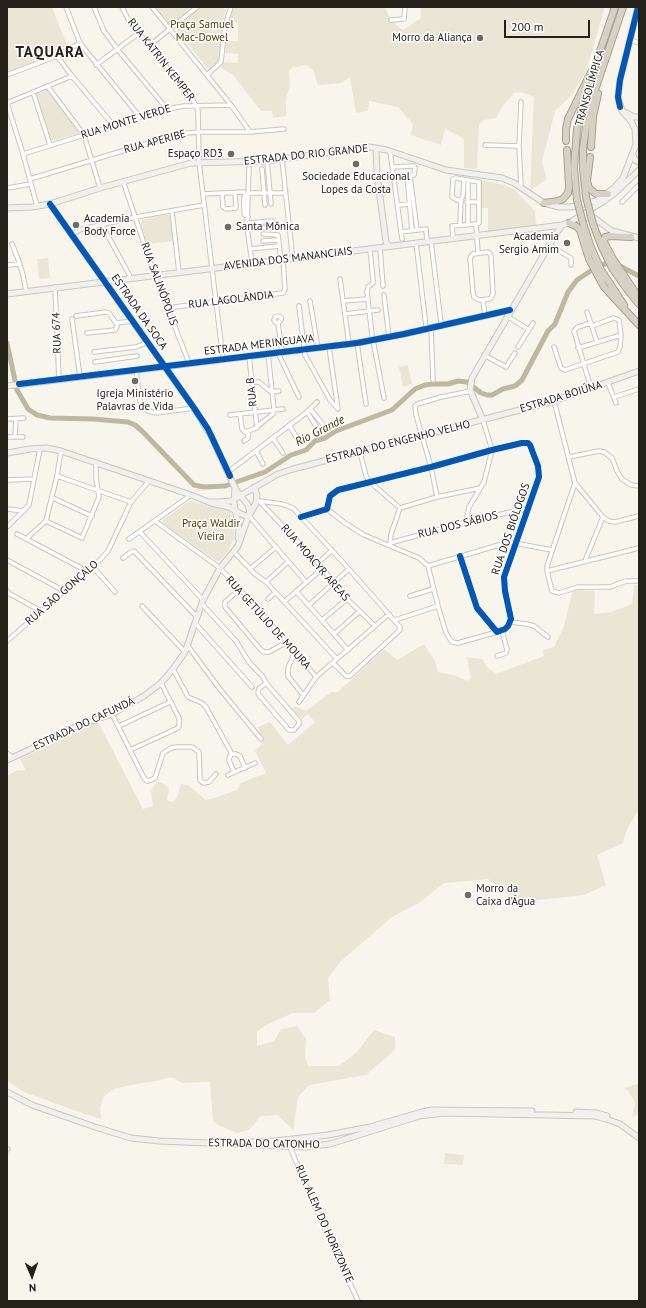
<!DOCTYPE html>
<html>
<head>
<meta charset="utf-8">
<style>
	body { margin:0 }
	#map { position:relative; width:646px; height:1308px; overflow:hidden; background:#f8f6ec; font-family:"PT Sans",sans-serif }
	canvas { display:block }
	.frame { position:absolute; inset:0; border:8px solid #232118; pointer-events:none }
	.north { position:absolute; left:12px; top:1256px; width:40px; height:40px; -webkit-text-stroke:3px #fff; paint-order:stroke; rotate:178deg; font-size:11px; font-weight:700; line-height:16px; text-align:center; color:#232118 }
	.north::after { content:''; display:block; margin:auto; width:14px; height:18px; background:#232118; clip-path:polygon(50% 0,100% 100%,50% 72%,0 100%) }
	.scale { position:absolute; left:504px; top:20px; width:86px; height:18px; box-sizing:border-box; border:2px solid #232118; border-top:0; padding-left:5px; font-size:12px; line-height:14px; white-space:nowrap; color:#232118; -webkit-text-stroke:3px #fff; paint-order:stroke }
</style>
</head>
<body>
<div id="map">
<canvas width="646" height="1308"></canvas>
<div class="frame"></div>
<div class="north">N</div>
<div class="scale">200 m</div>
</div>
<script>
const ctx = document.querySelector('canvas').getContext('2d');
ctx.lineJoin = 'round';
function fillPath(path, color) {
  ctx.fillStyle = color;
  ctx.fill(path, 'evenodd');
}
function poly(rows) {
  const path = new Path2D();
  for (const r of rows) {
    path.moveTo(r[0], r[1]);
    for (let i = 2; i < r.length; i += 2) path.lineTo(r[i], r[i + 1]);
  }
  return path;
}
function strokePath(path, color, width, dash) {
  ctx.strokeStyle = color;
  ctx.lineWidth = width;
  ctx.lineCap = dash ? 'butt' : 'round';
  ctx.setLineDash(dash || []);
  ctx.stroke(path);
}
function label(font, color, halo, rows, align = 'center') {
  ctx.font = font + ' "PT Sans",sans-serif';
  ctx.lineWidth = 3;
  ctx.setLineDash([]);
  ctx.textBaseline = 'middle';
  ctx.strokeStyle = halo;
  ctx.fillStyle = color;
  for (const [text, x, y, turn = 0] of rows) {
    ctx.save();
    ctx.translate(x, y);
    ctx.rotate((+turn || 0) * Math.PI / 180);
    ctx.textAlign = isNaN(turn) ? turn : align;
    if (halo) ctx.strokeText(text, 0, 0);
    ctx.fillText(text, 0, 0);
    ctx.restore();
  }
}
fillPath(poly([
	[7,7,52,7,68,48,7,73],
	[156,7,191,7,171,26],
	[199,7,221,7,226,10,222,24,221,57,220,61,210,70,208,69,176,29],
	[233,7,385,7,390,19,403,30,421,18,421,7,605,7,586,72,572,95,555,111,542,162,547,179,530,191,534,97,521,92,514,93,502,107,496,118,484,120,479,125,477,169,464,168,464,139,445,129,441,145,411,135,413,124,398,107,369,101,368,111,356,113,350,78,348,78,342,83,318,85,313,70,306,65,294,67,289,71,290,86,286,99,286,116,273,118,272,111,261,111,233,75,220,67,224,62,238,63,238,54,225,53,225,41,238,41,238,23,228,20],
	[49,89,79,131,78,134,51,141,36,95,37,93],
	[481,180,505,185,515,190,535,211,536,228,488,232,488,208,481,208],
	[167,214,170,217,173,241,147,244,141,224,142,220],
	[48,258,50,278,39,279,37,259],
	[408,365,412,384,403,387,399,367],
	[191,501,215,508,226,509,231,512,234,532,234,538,228,551,220,561,215,560,163,523,163,520,188,502],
	[634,585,639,586,639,809,627,829,623,843,597,855,606,885,584,895,519,902,488,879,444,883,419,903,392,917,340,962,328,978,330,1000,314,1013,293,1013,266,1025,257,1032,257,1046,274,1041,281,1029,297,1026,306,1039,305,1056,308,1066,339,1066,356,1053,374,1030,395,1037,395,1050,366,1075,309,1085,298,1097,293,1130,278,1115,261,1116,249,1130,237,1133,220,1126,213,1121,210,1082,182,1083,174,1078,167,1078,161,1080,126,1086,114,1089,104,1096,100,1108,101,1119,73,1110,24,1092,7,1081,7,776,18,770,23,771,25,769,20,759,87,726,98,722,143,809,153,806,151,792,154,785,159,782,166,785,169,789,167,800,173,802,177,797,181,784,188,785,206,800,214,798,237,790,241,783,266,773,255,751,263,743,258,727,270,722,288,745,315,722,308,714,302,719,291,708,296,707,306,711,331,692,338,692,384,649,397,660,424,644,435,661,438,672,454,675,467,681,471,678,467,657,482,659,488,668,496,674,544,656,543,650,554,647,564,626,573,590,595,591,594,614,612,612,632,604],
	[637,1084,639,1085,639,1114,632,1117,635,1102,628,1091,624,1088],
	[445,1153,464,1155,463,1165,444,1164]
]), '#eae6d5');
strokePath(poly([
	[7,343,17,390,28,409,37,415,50,418,93,419,128,422,135,425,142,431,194,485,204,487,225,486,265,472,291,455,306,450,315,441,325,438,336,431,392,410,415,389,425,385,433,384,448,384,458,381,467,382,481,393,487,395,492,395,503,389,515,386,522,380,548,331,555,324,568,292,577,280,598,266,608,263,618,265,639,276]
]), '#beb8a0', 5);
const street = poly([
	[66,7,80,43,87,52,140,117],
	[94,7,104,31,118,50,167,109],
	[122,7,128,19,139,33,193,100,198,110,199,162,223,359],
	[152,7,231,105,250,132],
	[391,20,404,19,405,7],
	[630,40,639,43],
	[150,45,197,7],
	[57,56,72,76,114,126],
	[96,65,139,33],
	[7,75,57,56,80,43],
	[207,75,221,62,225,26,231,7],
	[48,87,84,135,100,188],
	[33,92,50,145],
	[7,103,23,154,37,206],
	[7,103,72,76],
	[485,145,519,146],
	[390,151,402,239],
	[23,154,167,109,184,106,231,105],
	[282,159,292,252],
	[267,161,271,204],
	[393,167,412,166,414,166,415,168,414,175,394,178],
	[249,168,247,227,252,263],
	[262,169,265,205],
	[407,176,412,230],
	[410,176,417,230],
	[30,179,178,134,198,132,250,132,284,129],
	[123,181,155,276,189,363],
	[521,187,519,146,521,102],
	[7,188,31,184],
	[222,193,223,207,226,209,236,208,235,193],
	[249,193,285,193],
	[203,194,244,192],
	[467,202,479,202],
	[622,202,639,185],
	[398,205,410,204],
	[172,211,179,272],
	[248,217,244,214,244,198,245,195,249,194],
	[247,223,272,221,273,222,274,227],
	[460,224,461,200,463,196,464,180],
	[468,224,468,180],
	[476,224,478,253],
	[102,225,131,278],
	[260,228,289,225],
	[401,232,426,229,427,242],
	[72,234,82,229,136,217,204,205],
	[263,234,278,235,281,260],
	[453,238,452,226,476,224,479,223,479,182,456,178,453,179,452,197,457,200,461,200],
	[263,241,278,240],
	[431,241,441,323],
	[416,243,426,326],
	[12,244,18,259,23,275,26,291],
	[549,245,571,258,571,265],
	[380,248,383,286],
	[250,249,279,246],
	[370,249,373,280,373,283,368,287,367,292,372,335],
	[488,252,490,254,491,256,493,294,491,298,489,299,479,300,474,297,473,293,470,258,473,254,488,252],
	[7,265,20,264],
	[340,279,349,344],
	[55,287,59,380],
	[384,295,389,337],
	[483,300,485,316],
	[310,301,318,348],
	[343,301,368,299],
	[299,306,305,355,330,400,338,409,329,347],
	[167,308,283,293,285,290,283,259],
	[587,312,597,342],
	[345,314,378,310],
	[76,316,106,312,109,313,116,323,133,321],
	[507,316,529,330],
	[72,319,80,377],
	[278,323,281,320,281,317,278,316,275,317,274,320,275,322,278,323,282,352],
	[591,323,578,327,574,331,591,388],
	[431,328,433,380],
	[87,333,115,330,117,327,116,323],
	[373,340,384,398],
	[357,343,366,404],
	[518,347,533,323],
	[554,347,561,368,565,370,618,352,620,347,621,335,619,320,614,318,592,326],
	[578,348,621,335],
	[94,352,136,347,148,342],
	[278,353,299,397],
	[484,355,506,367,515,353],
	[249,356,257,428],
	[95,362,137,356],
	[136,370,140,401,144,408,148,411,156,413,194,408],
	[251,382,259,382,271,392,279,391],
	[608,383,616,403],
	[614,397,639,389],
	[554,401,575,483,603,517,609,521,615,522,639,516],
	[307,412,320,432,323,434,326,432,326,428,310,409],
	[240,414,242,429,245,432,254,429,273,414,274,409,268,354],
	[230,415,283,409],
	[7,419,24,418],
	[289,425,300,443],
	[7,437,23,437],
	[15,437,16,419],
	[273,438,283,453],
	[244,441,248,438,248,432],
	[256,451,263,464],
	[360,452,366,476,370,482,400,508],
	[569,457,599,451,604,452,612,458,617,471,622,479,631,485,639,486],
	[228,472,307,412,317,402],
	[57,476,131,502],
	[7,480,34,479],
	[575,483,547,566,547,571,552,591,559,593,578,587,610,587,626,581,639,581],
	[437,497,431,467,416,415,415,406,417,404,441,397,471,391],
	[53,498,92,516],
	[259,501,318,563,347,599,375,626],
	[260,501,282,504,293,508,349,569,400,627,400,630,350,676,346,676,333,663],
	[7,509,24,511],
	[327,509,345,523,364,535,419,558,428,566,438,606,446,633,452,642,458,643,497,632],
	[249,516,306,582],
	[301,517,327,509,330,496,338,490,431,467,492,450,522,443,528,443,530,445,538,466,539,477,504,577,505,591,511,619,508,626,505,629,497,632,477,608,460,556],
	[46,521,82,538,99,497,96,478,96,463],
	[155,521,220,568,291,646,316,677],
	[466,522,469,507,484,482,492,450,483,420],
	[7,527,29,505,40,449],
	[140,532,203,600],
	[17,534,81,568],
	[26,539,46,521,57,476,61,451],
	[129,539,191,495],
	[390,543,391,534,400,508,437,497,480,488],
	[390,546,390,543,466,522,529,508],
	[234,552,255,574,266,582,337,659],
	[123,558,131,552,134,551,197,617],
	[7,560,64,591],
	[585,561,603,517],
	[318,563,332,550],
	[428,566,509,542,552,550],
	[93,567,115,592],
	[250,569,276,547],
	[547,571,639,548],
	[266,582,288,562],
	[240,589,225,602,225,607,261,650,264,652,269,652,287,642],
	[7,591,10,594,41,611],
	[296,591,348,650],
	[410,596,433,589],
	[268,599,275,593],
	[284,602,323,568],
	[202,604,236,641,249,662,263,677,266,683,299,721,299,724,294,730,289,730,259,695,258,693,259,689,266,683],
	[309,605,349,569],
	[142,606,185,652],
	[322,620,347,599],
	[395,620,438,606],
	[510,622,527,624,534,626,548,637],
	[195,623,252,687],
	[334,634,359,612],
	[7,641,101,559,108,551,131,502,149,481],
	[188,646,219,688,261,739],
	[295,652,288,668,288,676,303,695],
	[497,656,506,653,507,650,502,630],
	[173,669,188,697,202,703,206,707,232,754],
	[299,702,316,677,389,614],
	[112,714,144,778,147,781,151,780,155,778,163,753,171,748,176,747,192,747,199,752,200,780,202,782,204,783,209,782,216,774],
	[119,726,170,702],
	[130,750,178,728,179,726,179,718,161,683],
	[7,753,13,758],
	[234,772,229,760,230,756,232,754,236,754,240,756,245,768],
	[228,775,255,763],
	[290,1147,316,1209,358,1301],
	[7,1150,8,1149]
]);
const secondary = poly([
	[625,112,634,117,639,117],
	[636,146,635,129,631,121,622,111,618,97,620,80,638,7],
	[376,148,377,174,386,242,389,246],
	[633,155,635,160,639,162],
	[7,208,32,207,50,204,100,188,191,163,267,161,369,147,387,150,446,170,502,178,514,183,544,203,559,207,571,207,596,201,614,188,623,178,635,147,639,142],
	[579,218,594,218,612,231,639,238],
	[7,294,562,225,569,223,604,201,615,193,639,170],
	[7,386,357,343,404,334,510,310],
	[483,420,470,390,472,378,554,237,562,225],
	[7,453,30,449,47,448,61,451,191,495,211,503,229,507,241,514,246,516,249,516,256,503,257,495,254,487],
	[235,487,234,503,239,529,238,538],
	[208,502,219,502,231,501,278,474,293,469,554,401,639,371],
	[7,760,29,750,66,730,112,714,144,696,161,683,173,669,185,652,203,600,220,568,238,546,250,512,248,505,236,490,211,436,194,408,50,204],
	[7,1092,32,1105,95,1127,131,1138,159,1141,306,1147,330,1144,419,1116,444,1113,595,1116,609,1120,620,1124,639,1138],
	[576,1112,597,1113,607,1116],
	[245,1142,275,1141,328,1135,370,1127,422,1112,432,1110,532,1111]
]);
const highway = poly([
	[566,141,566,129,568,119,591,72],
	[591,147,593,117,598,94],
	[590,157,587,181,589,188,596,194,608,194],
	[586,197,583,168,583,148,587,120,590,105,623,7],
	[577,200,574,167,577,129,580,117,585,95,615,7],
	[544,203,558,201,563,199,568,193,569,187,567,150],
	[569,223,576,226,580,230,589,259,604,287,639,325],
	[583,223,590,245,601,270,624,305],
	[593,224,601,245,612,268,626,288,639,304],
	[631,237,610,236,605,237,604,242,613,259,639,298]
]);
strokePath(street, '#c8c6bd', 5.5);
strokePath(secondary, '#c8c6bd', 7);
strokePath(highway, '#a6a191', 8);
strokePath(street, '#fefefc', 3.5);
strokePath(secondary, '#f1f0ec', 5);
strokePath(highway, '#d5d2c5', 6);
const highwayBridge = poly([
	[586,197,593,224],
	[577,200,583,223]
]);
strokePath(highwayBridge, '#a6a191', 8, []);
strokePath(highwayBridge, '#d5d2c5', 6);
strokePath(poly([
	[620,107,618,97,620,80,638,7],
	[50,204,194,408,208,429,230,476],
	[19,384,357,343,404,334,510,310],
	[301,517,327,509,330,496,338,490,431,467,492,450,522,443,528,443,530,445,538,466,539,477,504,577,505,591,511,619,508,626,505,629,497,632,477,608,460,556]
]), '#0057b8', 6);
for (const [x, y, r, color] of [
	[480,38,4,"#6e6c62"],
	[231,154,4,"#6e6c62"],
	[356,164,4,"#6e6c62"],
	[76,225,4,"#6e6c62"],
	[228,227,4,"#6e6c62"],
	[567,243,4,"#6e6c62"],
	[135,381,4,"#6e6c62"],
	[468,895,4,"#6e6c62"]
]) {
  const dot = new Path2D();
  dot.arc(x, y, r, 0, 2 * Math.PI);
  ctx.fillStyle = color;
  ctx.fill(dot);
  strokePath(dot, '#fff', 1.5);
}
label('11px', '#4a3c03', '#fff', [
	["Praça Samuel",202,25],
	["Mac-Dowel",202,38],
	["Praça Waldir",211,524],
	["Vieira",211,537]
]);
label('11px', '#232118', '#fff', [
	["Morro da Aliança",472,38],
	["Espaço RD3",223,154],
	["Sociedade Educacional",356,177,"center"],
	["Lopes da Costa",356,190,"center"],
	["Academia",84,219,"left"],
	["Body Force",84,232,"left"],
	["Santa Mônica",236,227,"left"],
	["Academia",559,237],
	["Sergio Amim",559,250],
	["Igreja Ministério",135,394,"center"],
	["Palavras de Vida",135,407,"center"],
	["Morro da",476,889,"left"],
	["Caixa d'Água",476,902,"left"]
], 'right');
label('11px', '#232118', '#fff', [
	["RUA KATRIN KEMPER",161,60,52],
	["TRANSOLÍMPICA",590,88,-74],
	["RUA MONTE VERDE",126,122,-17],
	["RUA APERIBE",155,142,-15],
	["ESTRADA DO RIO GRANDE",306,155,-6],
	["AVENIDA DOS MANANCIAIS",288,259,-7],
	["RUA SALINÓPOLIS",159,284,70],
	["RUA LAGOLÂNDIA",231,300,-7],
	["ESTRADA DA SOCA",139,312,55],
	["RUA 674",57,333,-92],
	["ESTRADA MERINGUAVA",259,345,-7],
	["RUA B",252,392,-96],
	["ESTRADA BOIÚNA",561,397,-17],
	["ESTRADA DO ENGENHO VELHO",398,442,-14],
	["RUA DOS SÁBIOS",458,525,-14],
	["RUA DOS BIÓLOGOS",511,529,-71],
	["RUA MOACYR AREAS",315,563,49],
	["RUA SÃO GONÇALO",62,593,-41],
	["RUA GETÚLIO DE MOURA",268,623,48],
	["ESTRADA DO CAFUNDÁ",84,724,-25],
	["ESTRADA DO CATONHO",264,1144,1],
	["RUA ALEM DO HORIZONTE",324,1224,66]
]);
label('italic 12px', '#382d04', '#fff', [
	["Rio Grande",320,431,-27]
]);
ctx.letterSpacing = '1px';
label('bold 15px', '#232118', '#fff', [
	["TAQUARA",50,53]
]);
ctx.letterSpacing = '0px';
</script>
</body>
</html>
